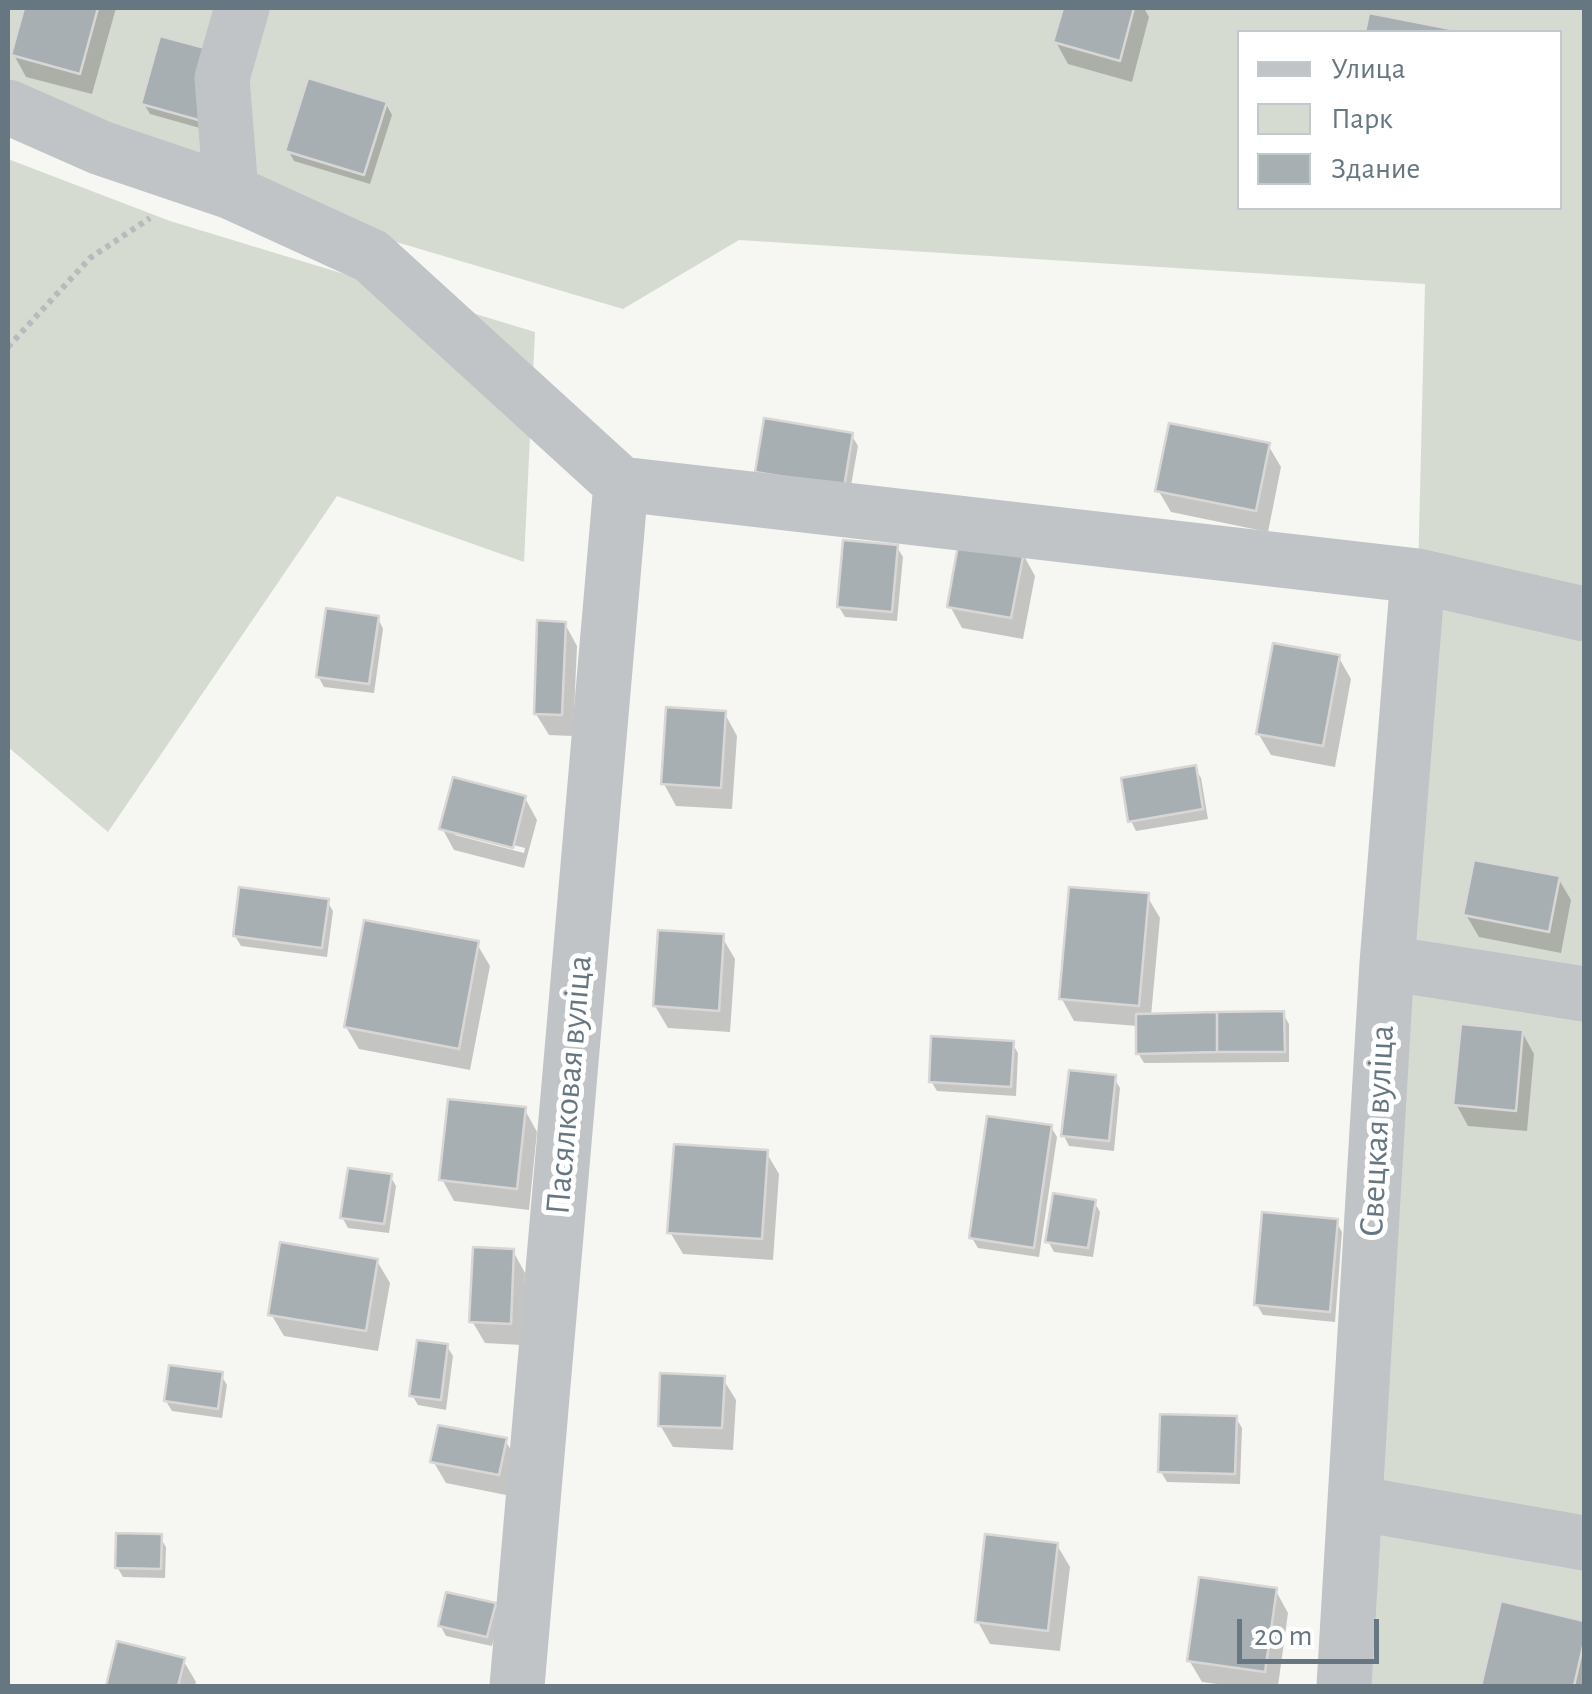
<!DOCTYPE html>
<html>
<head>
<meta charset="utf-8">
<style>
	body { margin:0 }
	#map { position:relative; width:1592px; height:1694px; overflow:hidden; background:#f6f6f3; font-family:"Alegreya Sans",sans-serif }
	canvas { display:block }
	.frame { position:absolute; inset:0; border:10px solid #677782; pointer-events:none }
	.legend { position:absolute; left:1237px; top:30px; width:325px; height:180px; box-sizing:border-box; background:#fff; border:2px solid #c2c9cd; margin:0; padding:12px 18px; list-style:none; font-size:30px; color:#677782 }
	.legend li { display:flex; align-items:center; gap:20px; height:50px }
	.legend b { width:50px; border:2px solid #c2c9cd }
	.scale { position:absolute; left:1237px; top:1619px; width:142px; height:45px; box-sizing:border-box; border:5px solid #677782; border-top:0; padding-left:12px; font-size:30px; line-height:35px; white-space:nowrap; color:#677782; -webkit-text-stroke:8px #fff; paint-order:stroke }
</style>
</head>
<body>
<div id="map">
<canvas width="1592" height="1694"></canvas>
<div class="frame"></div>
<ul class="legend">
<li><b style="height:12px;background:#c0c4c7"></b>Улица</li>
<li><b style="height:28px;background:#d6dbd2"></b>Парк</li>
<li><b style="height:28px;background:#a7afb3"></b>Здание</li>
</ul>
<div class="scale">20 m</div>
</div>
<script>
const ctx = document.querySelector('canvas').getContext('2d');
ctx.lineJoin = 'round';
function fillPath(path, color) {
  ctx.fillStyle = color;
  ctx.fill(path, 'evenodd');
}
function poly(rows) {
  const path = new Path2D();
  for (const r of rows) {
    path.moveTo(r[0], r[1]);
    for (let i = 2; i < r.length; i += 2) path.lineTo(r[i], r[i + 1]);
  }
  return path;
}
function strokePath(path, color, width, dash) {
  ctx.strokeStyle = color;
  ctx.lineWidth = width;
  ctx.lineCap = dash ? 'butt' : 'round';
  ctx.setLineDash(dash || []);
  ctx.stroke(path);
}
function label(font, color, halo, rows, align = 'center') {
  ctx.font = font + ' "Alegreya Sans",sans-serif';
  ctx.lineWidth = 10;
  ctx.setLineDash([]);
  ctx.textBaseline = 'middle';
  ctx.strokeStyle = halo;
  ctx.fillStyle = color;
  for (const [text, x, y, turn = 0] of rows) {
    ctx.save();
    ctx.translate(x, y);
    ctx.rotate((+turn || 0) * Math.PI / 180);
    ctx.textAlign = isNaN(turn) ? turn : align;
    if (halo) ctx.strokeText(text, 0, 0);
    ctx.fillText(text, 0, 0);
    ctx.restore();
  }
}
fillPath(poly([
	[8,8,1584,8,1584,1686,1344,1686,1418,576,1425,284,739,240,623,309,237,195,8,111],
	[1240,32,1560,32,1560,208,1240,208],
	[8,159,170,221,535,332,524,562,337,496,108,832,8,747]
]), '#d6dbd2');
fillPath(poly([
	[26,8,116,8,92,94,26,77,14,55],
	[1065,8,1144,8,1149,17,1132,82,1068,64,1056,42],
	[224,65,207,130,150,114,144,104],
	[386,104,392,115,370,184,294,161,288,150],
	[852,436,858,446,849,497,758,471],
	[1268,445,1281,467,1268,532,1171,512,1158,490],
	[897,547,903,557,897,621,845,617,839,607],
	[1023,554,1035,576,1023,639,962,628,950,606],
	[378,618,383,629,374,693,324,687,318,676],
	[565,624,577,646,573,736,549,735,536,714],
	[1339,658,1351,679,1335,767,1271,755,1258,733],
	[725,714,737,736,732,809,676,806,664,784],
	[1195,768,1201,778,1208,819,1136,831,1131,821],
	[525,798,537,820,524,868,454,850,442,828],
	[455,830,525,848,524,853,455,835],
	[1558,878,1571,900,1561,953,1479,937,1466,915],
	[1147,896,1160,918,1151,1016,1283,1014,1289,1024,1289,1062,1144,1063,1138,1053,1138,1026,1074,1021,1062,999],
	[327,901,333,911,327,957,241,946,235,936],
	[722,937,735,959,730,1032,668,1028,655,1006],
	[477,944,490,966,470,1070,359,1049,346,1027],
	[1522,1032,1534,1054,1527,1131,1468,1126,1456,1104],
	[1012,1043,1018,1053,1016,1096,937,1091,931,1081],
	[1114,1078,1120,1088,1114,1151,1069,1146,1064,1136],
	[525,1110,537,1132,529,1210,454,1201,442,1179],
	[1051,1127,1057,1137,1039,1257,978,1248,972,1238],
	[766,1152,779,1174,773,1260,683,1254,670,1232],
	[390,1176,396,1186,389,1233,348,1228,342,1217],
	[1094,1202,1100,1212,1093,1257,1054,1252,1048,1241],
	[1336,1221,1342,1232,1335,1322,1263,1315,1257,1305],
	[513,1251,525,1273,522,1345,485,1343,472,1321],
	[377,1261,390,1283,378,1351,284,1336,271,1314],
	[447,1346,453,1356,446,1410,418,1405,412,1395],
	[221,1375,227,1385,222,1418,172,1411,166,1401],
	[723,1379,736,1400,733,1450,673,1447,660,1425],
	[1236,1418,1242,1428,1240,1484,1167,1482,1161,1472],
	[505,1440,518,1462,511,1496,446,1483,433,1461],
	[160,1537,166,1547,165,1578,123,1577,117,1567],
	[1057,1545,1070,1567,1060,1651,990,1644,978,1622],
	[1276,1591,1288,1613,1278,1686,1232,1686,1202,1682,1189,1660],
	[1503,1604,1584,1624,1584,1686,1483,1686],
	[494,1605,500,1615,492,1646,446,1636,440,1625],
	[119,1644,183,1660,196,1682,195,1686,109,1686]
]), '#0003');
const building = poly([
	[24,8,98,8,80,74,11,55,24,8],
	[1063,8,1134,8,1120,61,1053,42,1063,8],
	[1369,13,1456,30,1456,32,1365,32,1369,13],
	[160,36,220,52,202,121,141,104,160,36],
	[308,78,387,102,364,175,285,151,308,78],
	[764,418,853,433,844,487,755,472,764,418],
	[1169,423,1270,443,1256,511,1155,491,1169,423],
	[843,540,898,545,892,612,837,607,843,540],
	[959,540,1024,552,1011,618,947,607,959,540],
	[326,608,379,616,369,684,316,677,326,608],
	[537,620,566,622,562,715,534,714,537,620],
	[1273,643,1340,655,1323,746,1256,734,1273,643],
	[666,707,726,711,721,788,661,784,666,707],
	[1196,765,1203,809,1128,822,1121,778,1196,765],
	[453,777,526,796,513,848,439,829,453,777],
	[1474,860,1560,876,1549,932,1463,915,1474,860],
	[239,887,329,899,322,948,233,936,239,887],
	[1069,887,1149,893,1139,1006,1059,999,1069,887],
	[364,920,479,941,459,1049,344,1027,364,920],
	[658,930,724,934,719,1011,653,1006,658,930],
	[1284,1011,1285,1052,1217,1052,1217,1012,1284,1011],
	[1217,1012,1217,1052,1136,1054,1136,1014,1217,1012],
	[1461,1024,1523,1030,1516,1111,1453,1105,1461,1024],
	[931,1036,1014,1041,1011,1087,929,1082,931,1036],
	[1069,1070,1116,1075,1109,1141,1061,1136,1069,1070],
	[448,1099,526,1107,517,1189,439,1180,448,1099],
	[987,1116,1052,1125,1034,1248,969,1238,987,1116],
	[674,1144,768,1150,762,1239,667,1233,674,1144],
	[348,1168,392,1174,384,1224,340,1218,348,1168],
	[1053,1193,1096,1200,1088,1248,1045,1242,1053,1193],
	[1262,1212,1338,1219,1330,1312,1254,1305,1262,1212],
	[280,1242,378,1259,366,1331,268,1315,280,1242],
	[473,1247,514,1249,511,1324,469,1322,473,1247],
	[417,1340,448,1344,441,1400,409,1396,417,1340],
	[169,1365,223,1372,218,1409,164,1401,169,1365],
	[660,1373,725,1376,722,1428,658,1426,660,1373],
	[1160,1414,1237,1416,1235,1474,1158,1472,1160,1414],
	[438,1425,507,1438,499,1475,430,1462,438,1425],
	[116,1533,162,1534,161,1569,115,1568,116,1533],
	[985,1534,1058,1543,1048,1631,975,1622,985,1534],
	[1199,1577,1277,1588,1265,1672,1187,1661,1199,1577],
	[446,1592,496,1603,487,1637,438,1626,446,1592],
	[1501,1601,1584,1621,1584,1642,1574,1686,1481,1686,1501,1601],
	[117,1641,185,1658,178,1686,106,1686,117,1641]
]);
fillPath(building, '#a7afb3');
strokePath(building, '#d8d7d6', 2.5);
strokePath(poly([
	[8,347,90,258,150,218]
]), '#b8bbbd', 6, [5, 5]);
strokePath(poly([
	[242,8,222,78,231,192,371,256,621,484,1418,576,1584,614],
	[8,107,101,148,231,192],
	[1387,963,1584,994],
	[1355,1503,1584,1543],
	[517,1686,621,484],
	[1344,1686,1387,963,1418,576]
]), '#c0c4c7', 55);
label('35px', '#677782', '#fff', [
	["Пасялковая вуліца",569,1085,-85],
	["Свецкая вуліца",1377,1131,-87]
]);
</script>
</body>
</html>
